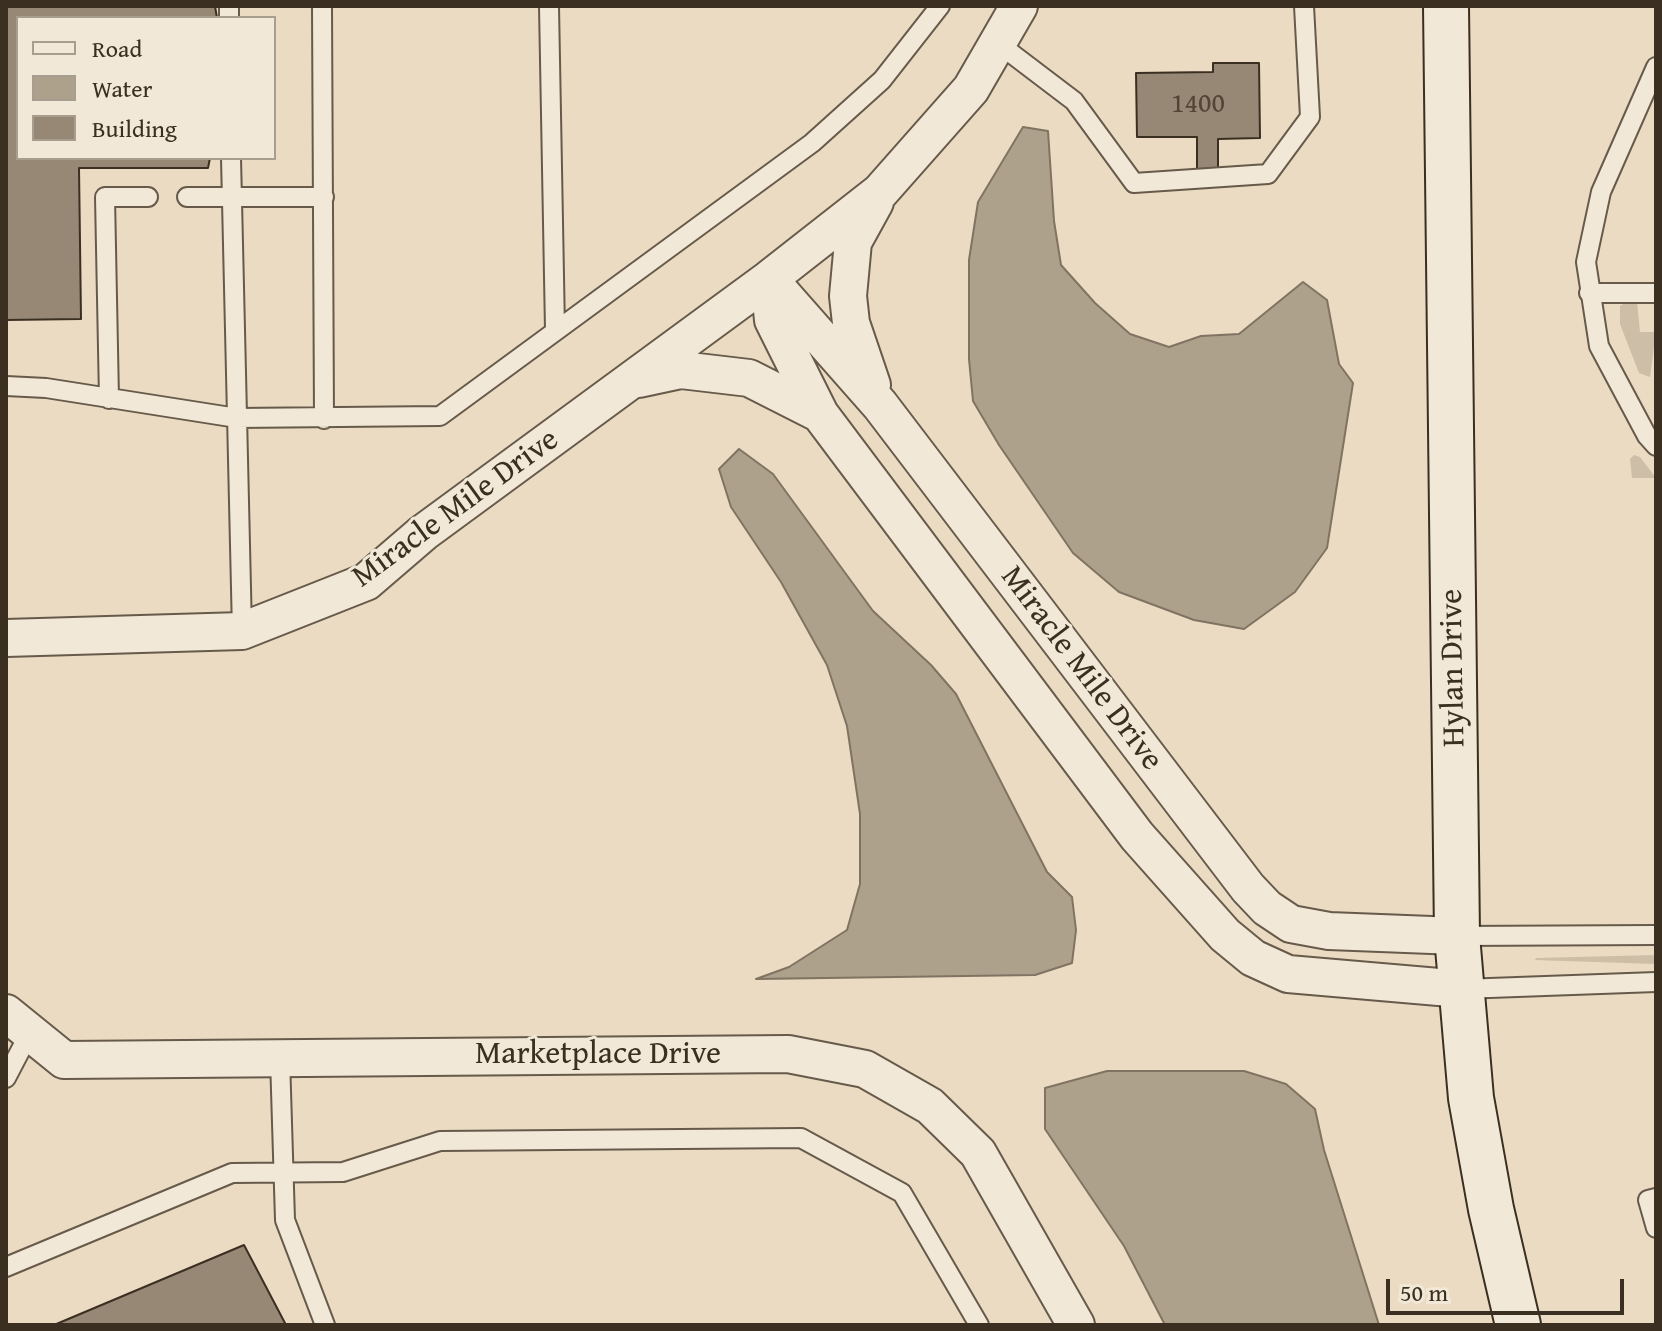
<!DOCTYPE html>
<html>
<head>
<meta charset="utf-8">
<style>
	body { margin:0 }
	#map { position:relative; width:1662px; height:1331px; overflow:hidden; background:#eadbc2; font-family:"Gentium Book Plus",serif }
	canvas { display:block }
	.frame { position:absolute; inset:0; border:8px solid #3b2f22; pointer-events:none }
	.legend { position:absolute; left:16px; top:16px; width:260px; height:144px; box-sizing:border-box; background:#f1e8d7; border:2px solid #a89e8f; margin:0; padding:10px 14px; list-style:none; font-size:24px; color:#3b2f22 }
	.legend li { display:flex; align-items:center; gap:16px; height:40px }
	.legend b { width:40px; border:2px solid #a89e8f }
	.scale { position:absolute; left:1386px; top:1279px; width:238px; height:36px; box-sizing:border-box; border:4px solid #3b2f22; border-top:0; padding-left:10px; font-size:24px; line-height:28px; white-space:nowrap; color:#3b2f22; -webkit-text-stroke:6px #f1e8d7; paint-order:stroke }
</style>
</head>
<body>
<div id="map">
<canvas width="1662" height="1331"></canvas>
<div class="frame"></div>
<ul class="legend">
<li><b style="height:10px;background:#f1e8d7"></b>Road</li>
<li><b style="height:22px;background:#aea18c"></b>Water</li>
<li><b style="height:22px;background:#968875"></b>Building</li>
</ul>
<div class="scale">50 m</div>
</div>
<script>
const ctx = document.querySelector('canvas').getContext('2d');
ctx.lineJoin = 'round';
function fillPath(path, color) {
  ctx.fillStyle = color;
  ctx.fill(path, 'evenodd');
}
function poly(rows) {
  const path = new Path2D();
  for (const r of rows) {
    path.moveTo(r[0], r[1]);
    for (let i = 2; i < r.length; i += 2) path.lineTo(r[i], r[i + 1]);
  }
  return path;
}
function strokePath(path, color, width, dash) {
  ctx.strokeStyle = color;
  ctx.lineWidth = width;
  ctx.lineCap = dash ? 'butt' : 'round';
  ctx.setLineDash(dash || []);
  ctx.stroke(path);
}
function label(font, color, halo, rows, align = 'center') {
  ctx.font = font + ' "Gentium Book Plus",serif';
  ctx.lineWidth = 6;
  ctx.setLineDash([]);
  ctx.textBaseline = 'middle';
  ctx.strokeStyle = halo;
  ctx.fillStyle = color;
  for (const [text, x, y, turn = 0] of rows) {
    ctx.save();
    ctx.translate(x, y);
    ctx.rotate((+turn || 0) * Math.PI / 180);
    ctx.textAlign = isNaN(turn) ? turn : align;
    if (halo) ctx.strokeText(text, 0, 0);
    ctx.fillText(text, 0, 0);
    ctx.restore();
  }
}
fillPath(poly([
	[1628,301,1637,302,1640,332,1656,332,1650,377,1639,373,1620,324,1620,306],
	[1634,455,1640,457,1656,478,1632,478,1630,459],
	[1656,955,1656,964,1535,960,1536,958]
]), '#ccbea7');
const water = poly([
	[1023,127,1048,131,1054,221,1061,265,1095,303,1130,334,1169,347,1201,336,1239,334,1303,282,1327,300,1339,364,1353,383,1327,548,1295,592,1244,629,1194,620,1119,592,1073,553,999,445,973,401,969,359,969,260,978,202,1023,127],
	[739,449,773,474,873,611,931,665,956,694,1047,872,1072,897,1076,930,1072,963,1035,975,756,979,789,967,847,930,860,884,860,814,847,726,827,665,781,582,731,507,719,469,739,449],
	[1107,1071,1244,1071,1286,1084,1315,1109,1324,1150,1379,1325,1165,1325,1124,1246,1045,1129,1045,1088,1107,1071]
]);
fillPath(water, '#aea18c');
strokePath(water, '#807362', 2);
const building = poly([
	[6,6,215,6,217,18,18,18,18,158,210,158,208,168,79,168,81,319,6,320,6,6],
	[1213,63,1259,63,1260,138,1218,139,1218,171,1197,171,1197,137,1137,137,1136,73,1213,72,1213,63],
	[244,1245,286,1325,54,1325,244,1245]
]);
fillPath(building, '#968875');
strokePath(building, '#3b2f22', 2);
const lane = poly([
	[229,6,229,18],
	[322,6,324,419],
	[549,6,555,330],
	[999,44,1074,101,1134,183,1268,174,1310,117,1304,6],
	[1656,67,1601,192,1586,262,1599,346,1647,436,1656,446],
	[231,158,242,631],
	[187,197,324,197],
	[1589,293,1656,293],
	[6,386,46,388,237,418,440,416,812,143,882,80,940,6],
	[109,399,105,197,148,197],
	[1457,936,1656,935],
	[1462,989,1656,982],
	[280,1058,285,1220,325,1325],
	[6,1078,30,1032],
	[1656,1198,1648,1200,1656,1228],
	[6,1267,232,1173,343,1172,440,1141,801,1138,902,1193,979,1325]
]);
const street = poly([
	[769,279,773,320,820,414,1137,836,1225,935,1253,958,1288,974,1462,989],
	[769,279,880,405,1248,888,1267,908,1291,924,1329,931,1457,936],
	[639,379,681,370,749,378,820,414],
	[872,385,851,323,848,296,853,242,875,202],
	[6,638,242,631,366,582,423,533,769,279,880,192,971,89,1019,6],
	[6,1013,64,1060,788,1054,865,1069,930,1106,978,1153,1076,1325]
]);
const secondary = poly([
	[1446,6,1457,936,1471,1098,1491,1209,1518,1325]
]);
strokePath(lane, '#675a4a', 22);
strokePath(street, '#675a4a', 40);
strokePath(secondary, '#3b2f22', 48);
strokePath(lane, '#f1e8d7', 18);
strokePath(street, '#f1e8d7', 36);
strokePath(secondary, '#f1e8d7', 44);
label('28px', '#524537', null, [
	["1400",1198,105]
]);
label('32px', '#3b2f22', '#f1e8d7', [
	["Miracle Mile Drive",456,509,-36],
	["Hylan Drive",1454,668,-91],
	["Miracle Mile Drive",1081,669,53],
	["Marketplace Drive",598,1055]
]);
</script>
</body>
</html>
